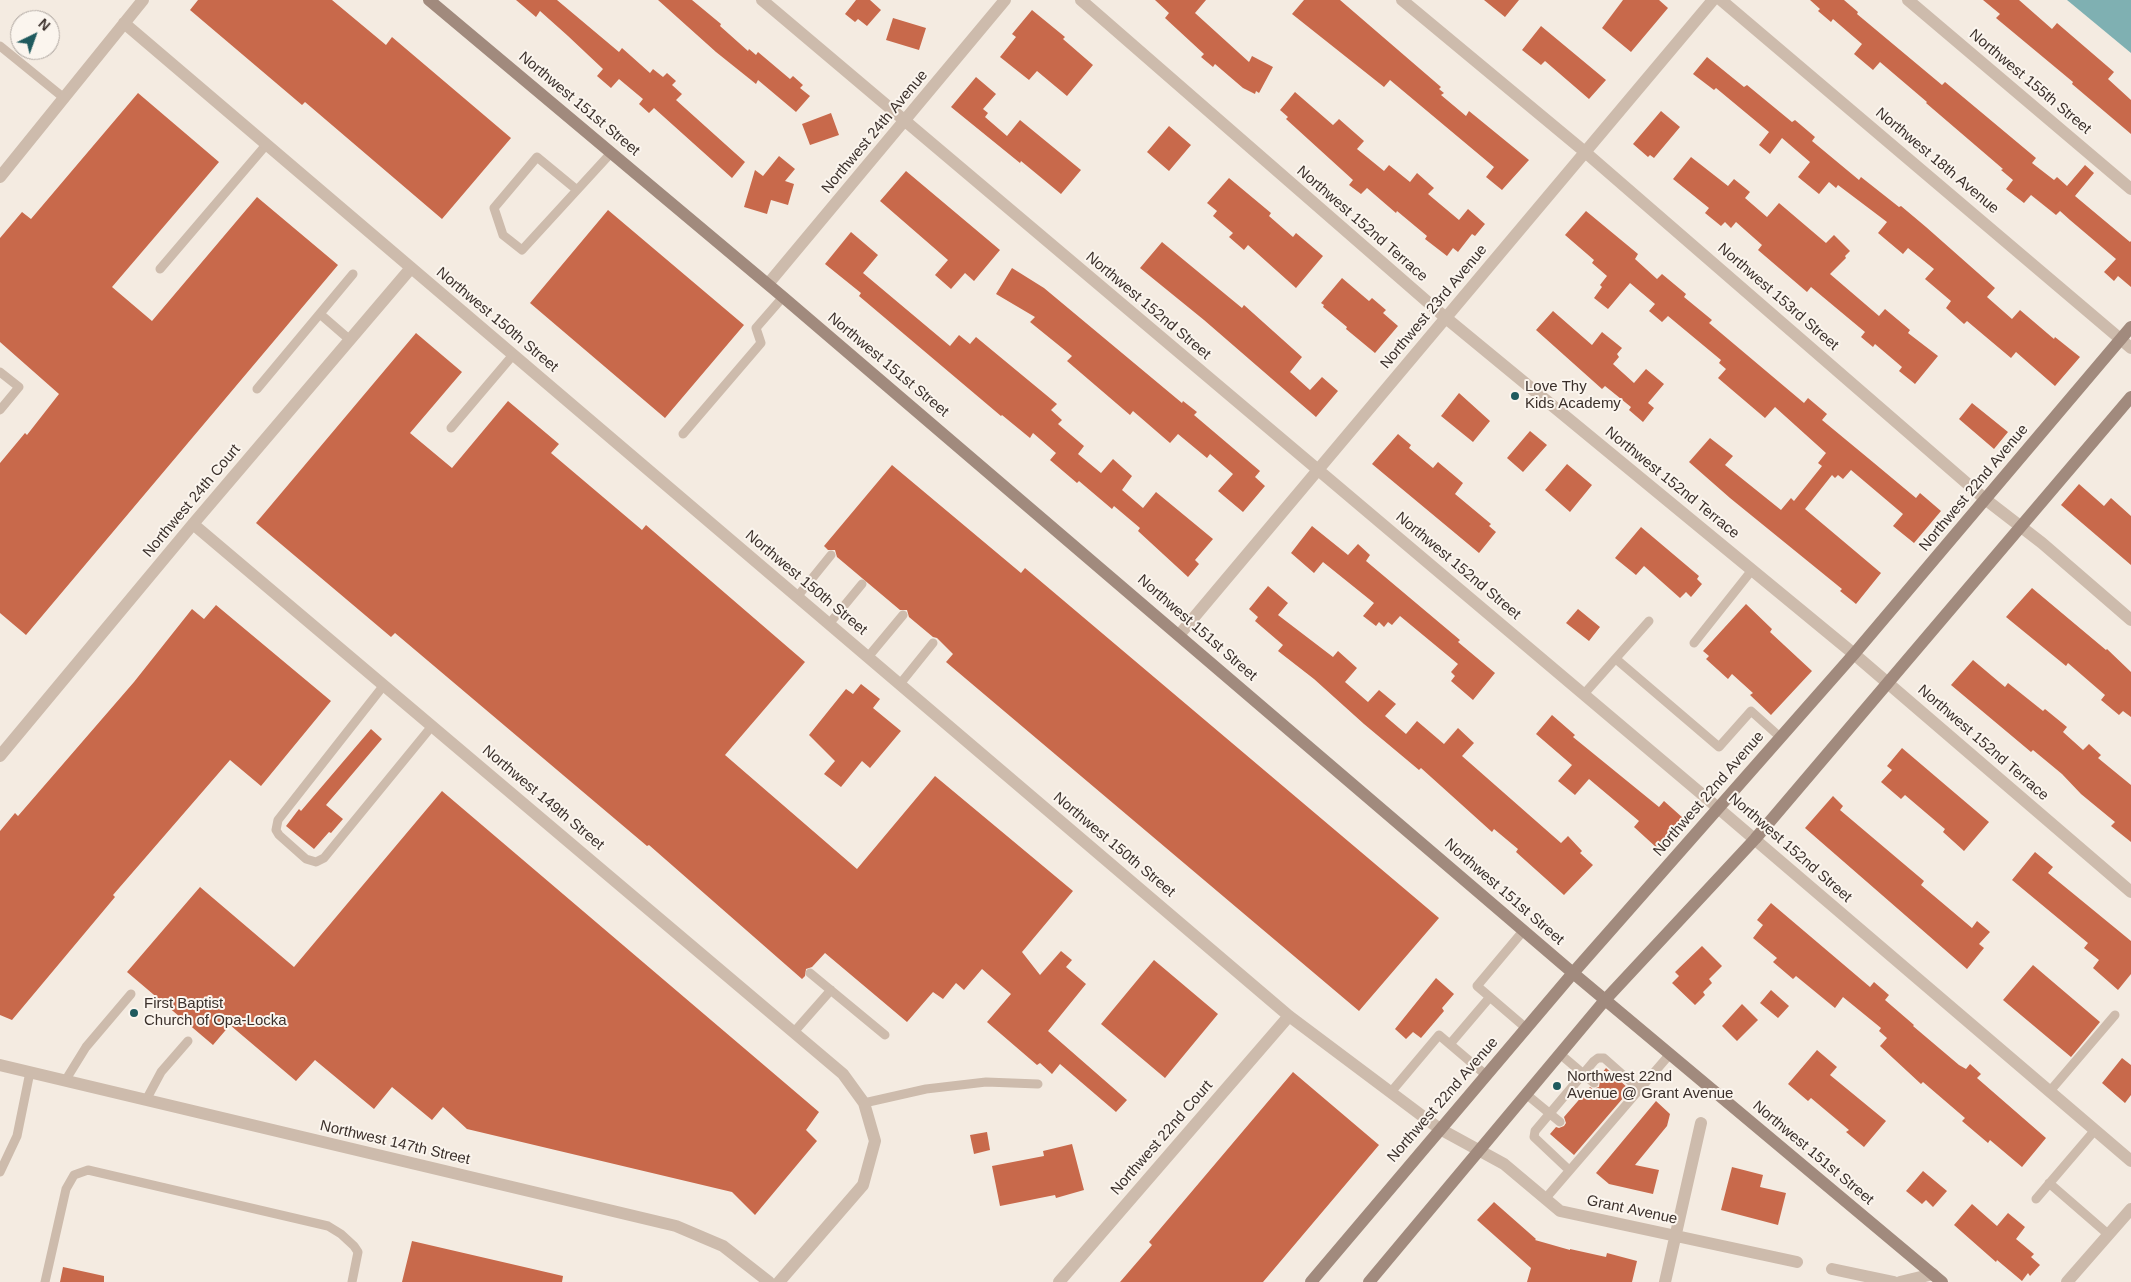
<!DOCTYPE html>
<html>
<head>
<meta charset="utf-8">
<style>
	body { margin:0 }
	#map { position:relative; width:2131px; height:1282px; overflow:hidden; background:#f4ebe1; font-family:Arial,sans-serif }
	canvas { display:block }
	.north { position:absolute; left:10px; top:10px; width:50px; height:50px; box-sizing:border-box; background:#fbf5ee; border:1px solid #aea6a0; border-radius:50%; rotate:42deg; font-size:14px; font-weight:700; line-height:20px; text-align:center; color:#3b302b }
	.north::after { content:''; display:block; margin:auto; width:18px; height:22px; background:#1f5a5e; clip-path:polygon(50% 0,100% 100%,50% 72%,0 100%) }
</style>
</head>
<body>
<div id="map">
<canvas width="2131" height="1282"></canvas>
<div class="north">N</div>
</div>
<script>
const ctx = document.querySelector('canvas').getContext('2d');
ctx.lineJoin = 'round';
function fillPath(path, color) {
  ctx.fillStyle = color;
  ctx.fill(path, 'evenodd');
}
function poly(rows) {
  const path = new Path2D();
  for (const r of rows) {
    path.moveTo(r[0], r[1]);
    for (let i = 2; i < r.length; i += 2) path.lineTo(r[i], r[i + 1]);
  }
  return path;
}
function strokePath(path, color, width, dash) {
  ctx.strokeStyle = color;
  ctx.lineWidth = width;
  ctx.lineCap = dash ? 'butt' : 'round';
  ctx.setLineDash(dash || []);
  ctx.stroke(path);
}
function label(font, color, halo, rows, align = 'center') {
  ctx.font = font + ' Arial,sans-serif';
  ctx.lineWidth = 4;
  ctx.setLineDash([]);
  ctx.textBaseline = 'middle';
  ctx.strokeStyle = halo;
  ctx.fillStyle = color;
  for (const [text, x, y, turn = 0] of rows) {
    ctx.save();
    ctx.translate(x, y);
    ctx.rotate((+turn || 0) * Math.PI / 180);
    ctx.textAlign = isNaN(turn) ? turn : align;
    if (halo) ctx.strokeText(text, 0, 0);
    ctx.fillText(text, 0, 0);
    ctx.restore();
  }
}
fillPath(poly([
	[2067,0,2131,0,2131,53]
]), '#7fb0b2');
fillPath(poly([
	[198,0,332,0,386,45,392,37,511,138,442,219,305,102,302,105,190,10],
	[516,0,557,0,619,52,622,48,650,73,653,69,663,77,667,73,676,81,672,85,682,94,676,100,745,162,732,178,654,108,649,113,639,104,643,99,619,79,611,88,597,76,603,69,568,36,540,11,536,17],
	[658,0,692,0,721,24,720,26,748,51,749,49,756,55,758,52,790,79,793,76,803,85,800,88,810,96,796,112,758,80,756,84,716,52],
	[856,0,870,0,881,10,867,26,858,19,855,22,845,14],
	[1155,0,1206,0,1195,13,1249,62,1252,56,1273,67,1259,93,1256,91,1255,94,1243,88,1215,64,1213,67,1201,57,1204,54,1165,18,1169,13],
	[1304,0,1340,0,1441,87,1439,89,1444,93,1441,95,1466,116,1469,111,1529,160,1502,190,1486,177,1494,167,1390,80,1384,87,1292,14],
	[1484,0,1519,0,1505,17],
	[1623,0,1659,0,1668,8,1631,52,1602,28],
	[1810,0,1844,0,1858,12,1857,14,1942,85,1945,82,2036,158,2032,163,2054,180,2057,177,2067,186,2085,165,2094,173,2075,196,2130,242,2131,241,2131,287,2118,276,2114,281,2104,272,2116,259,2070,220,2060,211,2056,215,2031,195,2024,203,2006,189,2013,180,2001,170,2003,169,1926,103,1927,102,1880,62,1873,70,1854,54,1862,44,1833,19,1831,22,1818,11,1820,9],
	[1983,0,2019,0,2052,29,2057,23,2114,72,2108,79,2131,100,2131,134,2072,84,2073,82,1996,18,2000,14],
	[1032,10,1065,37,1063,39,1093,65,1067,96,1037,71,1029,80,1000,57,1016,37,1012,34],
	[893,18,926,28,919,50,886,40],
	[1541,26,1606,80,1589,99,1545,61,1541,65,1522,50],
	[1707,57,1744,87,1747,85,1792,122,1795,120,1815,137,1812,141,1859,180,1861,177,1899,207,1901,206,1926,227,1995,288,1987,297,2012,319,2020,310,2054,339,2055,337,2080,357,2055,386,2016,352,2011,358,1967,321,1964,324,1946,308,1951,301,1925,279,1934,269,1908,248,1903,254,1878,233,1887,222,1838,185,1836,188,1829,182,1819,194,1798,177,1810,162,1782,138,1770,154,1759,145,1769,132,1716,88,1714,90,1693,74],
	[976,77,996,94,983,109,988,113,985,117,1007,136,1020,120,1081,170,1061,194,1021,161,1020,163,951,107],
	[1295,92,1333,125,1339,119,1364,141,1357,149,1384,171,1389,165,1410,182,1417,173,1434,188,1428,194,1459,220,1468,209,1485,224,1475,236,1472,234,1458,252,1453,248,1447,256,1425,239,1427,236,1397,211,1396,213,1367,188,1361,194,1349,185,1353,180,1286,119,1288,117,1280,110],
	[138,93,219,162,112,287,152,321,257,197,338,265,26,635,0,613,0,463,25,433,27,435,59,394,0,342,0,238,22,212,31,219],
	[1661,111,1680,127,1654,158,1650,155,1648,157,1633,144],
	[831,113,839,135,810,145,802,124],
	[1169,126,1191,145,1169,171,1147,152],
	[779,156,795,169,785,181,794,184,788,205,771,200,767,214,744,207,755,170,763,176],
	[1691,157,1728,186,1734,179,1750,192,1745,198,1767,217,1779,203,1826,243,1834,235,1850,251,1845,256,1846,258,1830,274,1879,316,1885,309,1910,330,1908,333,1938,356,1915,384,1899,371,1902,367,1875,344,1873,347,1861,337,1865,332,1811,287,1807,292,1758,250,1762,245,1736,222,1731,228,1725,222,1721,226,1705,213,1709,208,1673,179],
	[906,171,1000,250,974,281,965,273,951,289,935,275,948,260,880,201],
	[1229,178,1271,213,1269,216,1293,237,1296,233,1323,256,1296,288,1248,245,1244,250,1229,237,1233,233,1213,216,1217,211,1207,203],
	[608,210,744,325,665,418,530,303],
	[1586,211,1638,254,1635,259,1657,279,1662,274,1686,294,1684,297,1712,320,1709,323,1804,403,1808,398,1827,414,1822,420,1874,463,1916,498,1920,493,1941,511,1914,543,1893,526,1903,514,1851,470,1843,479,1838,475,1835,478,1832,475,1805,509,1881,573,1856,604,1840,591,1842,589,1730,498,1689,462,1710,438,1733,456,1725,465,1781,510,1791,498,1794,501,1822,466,1818,463,1826,453,1775,407,1765,418,1718,378,1726,369,1719,363,1721,360,1668,316,1662,322,1649,311,1655,304,1630,283,1608,309,1594,298,1602,287,1600,285,1607,276,1592,263,1594,260,1565,235],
	[851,232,878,255,863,273,950,346,959,335,970,344,976,337,1057,404,1051,410,1062,420,1058,424,1084,446,1078,454,1101,473,1113,459,1132,476,1122,490,1143,508,1156,492,1213,539,1195,560,1199,564,1188,577,1138,531,1140,528,1114,506,1112,509,1079,481,1077,483,1050,460,1056,453,1033,433,1030,438,1002,415,1001,416,859,296,861,293,825,264],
	[1162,242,1242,308,1244,305,1302,357,1290,372,1310,390,1322,377,1338,391,1316,417,1204,320,1140,268],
	[1012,268,1044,288,1182,403,1183,401,1197,412,1194,415,1260,471,1255,477,1265,486,1243,512,1218,491,1233,474,1210,454,1207,458,1178,434,1170,443,1133,411,1130,415,1067,361,1072,356,1030,322,1035,317,996,294],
	[1342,278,1369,301,1372,298,1386,310,1383,313,1398,326,1375,353,1346,329,1347,327,1323,307,1324,305,1321,303],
	[1553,311,1592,345,1602,332,1622,348,1617,354,1619,357,1613,364,1634,383,1646,369,1664,384,1648,403,1654,408,1643,422,1629,410,1631,407,1605,386,1602,389,1536,330],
	[416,333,462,372,410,433,452,468,508,401,559,444,551,453,642,530,646,525,805,662,725,755,857,869,935,776,1073,891,1022,952,1040,975,1061,951,1072,960,1066,967,1086,984,1048,1031,1127,1100,1116,1112,1060,1064,1052,1074,1040,1063,1037,1065,987,1022,1011,994,982,969,964,990,956,983,943,999,933,992,907,1022,825,953,812,967,806,969,805,976,802,979,649,845,647,846,395,633,391,637,256,523],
	[1459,393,1490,421,1473,442,1441,416],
	[1972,403,2008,432,1994,449,1959,419],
	[1530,431,1547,445,1523,472,1507,458],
	[1398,434,1411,445,1409,448,1433,468,1438,462,1463,483,1455,494,1491,524,1489,526,1496,532,1479,553,1372,464],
	[1567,464,1592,485,1570,512,1545,490],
	[892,465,1021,573,1025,568,1439,918,1359,1011,946,662,953,654,937,638,933,637,909,617,907,610,900,610,837,557,835,550,828,550,824,546],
	[2079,484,2104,506,2111,498,2131,516,2131,565,2061,505],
	[1312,526,1348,555,1358,544,1370,555,1366,561,1460,640,1458,642,1495,673,1473,700,1451,681,1455,676,1451,672,1458,664,1400,616,1392,625,1388,622,1384,627,1379,622,1376,626,1363,616,1374,603,1323,562,1314,573,1291,553],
	[1641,527,1699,576,1697,579,1702,584,1691,597,1686,592,1680,598,1644,566,1636,575,1615,558],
	[1268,586,1288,603,1278,615,1333,657,1338,651,1357,668,1345,682,1368,702,1379,690,1396,704,1385,716,1406,734,1417,721,1444,744,1458,728,1474,743,1462,756,1561,843,1568,836,1582,851,1580,853,1593,865,1564,895,1516,852,1518,849,1494,829,1492,832,1421,768,1419,770,1364,724,1314,679,1278,651,1283,645,1255,621,1258,617,1249,609],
	[2032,588,2106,650,2107,649,2131,672,2131,717,2123,711,2119,715,2101,700,2105,695,2068,663,2066,666,2006,617],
	[1746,604,1772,629,1770,632,1812,671,1771,715,1750,695,1753,693,1732,674,1728,679,1706,659,1709,656,1703,651],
	[216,605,331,701,261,786,230,760,113,895,115,897,12,1020,0,1015,0,831,15,813,18,816,134,682,192,609,204,619],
	[1578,609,1600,627,1589,641,1566,623],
	[1973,660,2005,687,2008,683,2043,711,2045,709,2067,727,2063,732,2083,750,2089,744,2101,755,2098,758,2131,785,2131,842,2111,826,2115,822,2081,794,2062,774,2033,750,2031,752,1951,685],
	[861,684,880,699,873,708,901,731,870,768,862,761,841,787,824,774,835,761,809,735,846,689,853,694],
	[1552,715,1575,735,1573,737,1659,807,1664,801,1683,818,1676,825,1678,827,1666,841,1664,839,1657,848,1634,827,1639,821,1589,779,1575,795,1558,781,1572,765,1536,734],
	[371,729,382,739,326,805,343,819,331,833,329,832,314,849,286,826,299,809,301,811],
	[1902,748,1989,822,1964,851,1943,832,1945,829,1905,795,1901,799,1881,782,1892,770,1887,766],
	[442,791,819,1112,806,1130,817,1141,755,1215,732,1192,467,1129,443,1107,432,1120,392,1087,374,1109,315,1060,296,1081,230,1025,213,1045,127,972,200,887,294,967],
	[1833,796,1843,806,1840,810,1924,881,1921,885,1972,928,1977,921,1990,932,1979,944,1984,948,1967,969,1805,828],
	[2035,852,2053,867,2048,873,2131,941,2131,974,2118,990,2093,968,2099,960,2084,948,2088,943,2012,880],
	[1771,903,1870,987,1874,982,1889,995,1885,1000,1914,1025,1913,1026,1959,1065,1966,1069,1970,1064,1981,1074,1977,1078,2046,1138,2022,1167,1990,1140,1988,1143,1962,1121,1965,1118,1923,1082,1921,1084,1880,1046,1887,1038,1879,1031,1881,1028,1843,997,1835,1008,1796,976,1793,979,1773,962,1777,958,1753,938,1763,925,1757,920],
	[1702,946,1722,966,1709,979,1712,983,1703,992,1705,995,1695,1005,1672,983,1679,976,1675,972],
	[1154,960,1218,1014,1165,1078,1101,1024],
	[2033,965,2100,1022,2071,1057,2003,1000],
	[1436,978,1454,994,1442,1008,1444,1011,1421,1038,1413,1032,1406,1039,1395,1029],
	[1771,990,1789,1006,1778,1018,1760,1003],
	[1742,1004,1758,1020,1737,1041,1722,1026],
	[1817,1050,1837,1067,1830,1075,1886,1121,1864,1147,1846,1132,1849,1130,1811,1098,1808,1101,1788,1084],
	[2122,1058,2131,1065,2131,1095,2125,1103,2102,1083],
	[1606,1068,1630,1090,1574,1155,1550,1134,1556,1127,1559,1128,1564,1126,1566,1123,1564,1117,1590,1087,1593,1089,1599,1087,1600,1081,1598,1078],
	[1293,1072,1379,1145,1263,1282,1120,1282,1152,1245,1149,1242],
	[1656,1101,1670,1114,1667,1126,1635,1165,1659,1170,1653,1194,1609,1184,1596,1173],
	[987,1132,990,1150,974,1154,970,1135],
	[1072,1144,1084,1190,1056,1198,1055,1195,1000,1206,992,1166,1044,1156,1043,1151],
	[1732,1167,1763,1175,1760,1187,1786,1193,1778,1225,1721,1210],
	[1923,1171,1947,1191,1933,1207,1926,1200,1922,1204,1906,1191],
	[1494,1202,1536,1239,1535,1240,1570,1250,1570,1249,1606,1257,1607,1253,1637,1261,1632,1282,1527,1282,1531,1268,1477,1220],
	[1972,1204,1997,1226,2008,1213,2025,1227,2016,1239,2034,1254,2031,1257,2040,1265,2030,1276,2028,1273,2022,1281,1997,1260,1996,1262,1954,1225],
	[412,1241,563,1276,562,1282,402,1282],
	[63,1267,104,1276,104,1282,60,1282]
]), '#c8694b');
strokePath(poly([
	[0,46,64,98],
	[577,190,537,157,494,208,503,235,522,250,611,153],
	[160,269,266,145],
	[320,314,350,340],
	[0,372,19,387,0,410],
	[257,389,353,274],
	[451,428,513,355],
	[683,434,761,343,756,328,783,297],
	[797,597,831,555],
	[829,624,862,584],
	[1694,643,1752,570],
	[868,657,903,615],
	[1616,659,1719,747,1751,711,1780,737],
	[900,684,933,643],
	[384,685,278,820,276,830,279,835,306,859,316,862,324,858,432,726],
	[1584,694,1649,621],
	[1524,930,1477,986,1526,1028],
	[810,973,885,1035],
	[794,1032,831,990],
	[1450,1044,1490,997],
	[1560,1054,1594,1083],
	[65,1081,86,1047,131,994],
	[2050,1091,2115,1015],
	[1391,1092,1439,1035,1486,1075],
	[1526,1094,1560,1122],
	[146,1100,161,1072,188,1041],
	[864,1103,926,1089,986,1082,1038,1084],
	[1569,1170,1534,1137,1535,1131,1594,1061,1598,1058,1604,1058,1639,1089],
	[0,1172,17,1136,30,1072],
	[2049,1183,2109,1235],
	[1545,1199,1670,1054],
	[2036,1199,2095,1130],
	[45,1282,66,1189,74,1175,88,1170,328,1226,341,1234,354,1246,358,1252,352,1282]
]), '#cdbbac', 9);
strokePath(poly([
	[762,0,1704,796,2131,1161],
	[1081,0,1446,318,1854,654,2131,892],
	[1402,0,1585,152,1985,499,2042,543,2131,620],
	[1721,0,2131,348],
	[1908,0,2131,189],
	[124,23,1289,1016,1425,1118,1440,1129,1504,1164,1560,1211,1797,1262],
	[0,177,143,0],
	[768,284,1005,0],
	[193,524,843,1074,864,1103,875,1141,863,1185,779,1282],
	[1180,634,1713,0],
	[0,756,193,524,411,268],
	[0,1065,676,1226,723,1246,769,1282],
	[1832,1269,1894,1282],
	[1059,1282,1289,1016],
	[1665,1282,1701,1123],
	[1900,1282,1933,1274],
	[2067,1282,2131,1209]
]), '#cdbbac', 12);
strokePath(poly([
	[429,0,783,297,1573,973,1942,1282],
	[1311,1282,1573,973,1854,654,2131,327],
	[1369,1282,1605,1000,1755,839,2131,397]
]), '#a18a7d', 12);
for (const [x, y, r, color] of [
	[1515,396,5,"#1f5a5e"],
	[134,1013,5,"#1f5a5e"],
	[1557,1086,5,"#1f5a5e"]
]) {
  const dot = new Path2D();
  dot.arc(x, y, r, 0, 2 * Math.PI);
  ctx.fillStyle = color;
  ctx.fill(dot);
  strokePath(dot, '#fbf5ee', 2);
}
label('15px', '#3b302b', '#fbf5ee', [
	["Northwest 155th Street",2030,82,40],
	["Northwest 151st Street",579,104,40],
	["Northwest 24th Avenue",875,132,-50],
	["Northwest 18th Avenue",1937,161,40],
	["Northwest 152nd Terrace",1362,224,41],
	["Northwest 153rd Street",1778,297,41],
	["Northwest 152nd Street",1148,306,40],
	["Northwest 23rd Avenue",1434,307,-50],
	["Northwest 150th Street",497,320,40],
	["Northwest 151st Street",888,365,40],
	["Northwest 152nd Terrace",1672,483,39],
	["Northwest 22nd Avenue",1974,488,-50],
	["Northwest 24th Court",192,501,-50],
	["Northwest 152nd Street",1458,566,40],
	["Northwest 150th Street",806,583,40],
	["Northwest 151st Street",1197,628,41],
	["Northwest 152nd Terrace",1983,743,41],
	["Northwest 22nd Avenue",1709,794,-49],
	["Northwest 149th Street",543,798,40],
	["Northwest 150th Street",1114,845,40],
	["Northwest 152nd Street",1790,848,41],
	["Northwest 151st Street",1504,892,41],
	["Northwest 22nd Avenue",1443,1100,-49],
	["Northwest 22nd Court",1162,1138,-49],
	["Northwest 147th Street",395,1143,13],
	["Northwest 151st Street",1813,1153,40],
	["Grant Avenue",1632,1210,12]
]);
label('15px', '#3b302b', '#fbf5ee', [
	["Love Thy",1525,387],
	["Kids Academy",1525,404],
	["First Baptist",144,1004],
	["Church of Opa-Locka",144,1021],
	["Northwest 22nd",1567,1077],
	["Avenue @ Grant Avenue",1567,1094]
], 'left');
</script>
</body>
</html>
